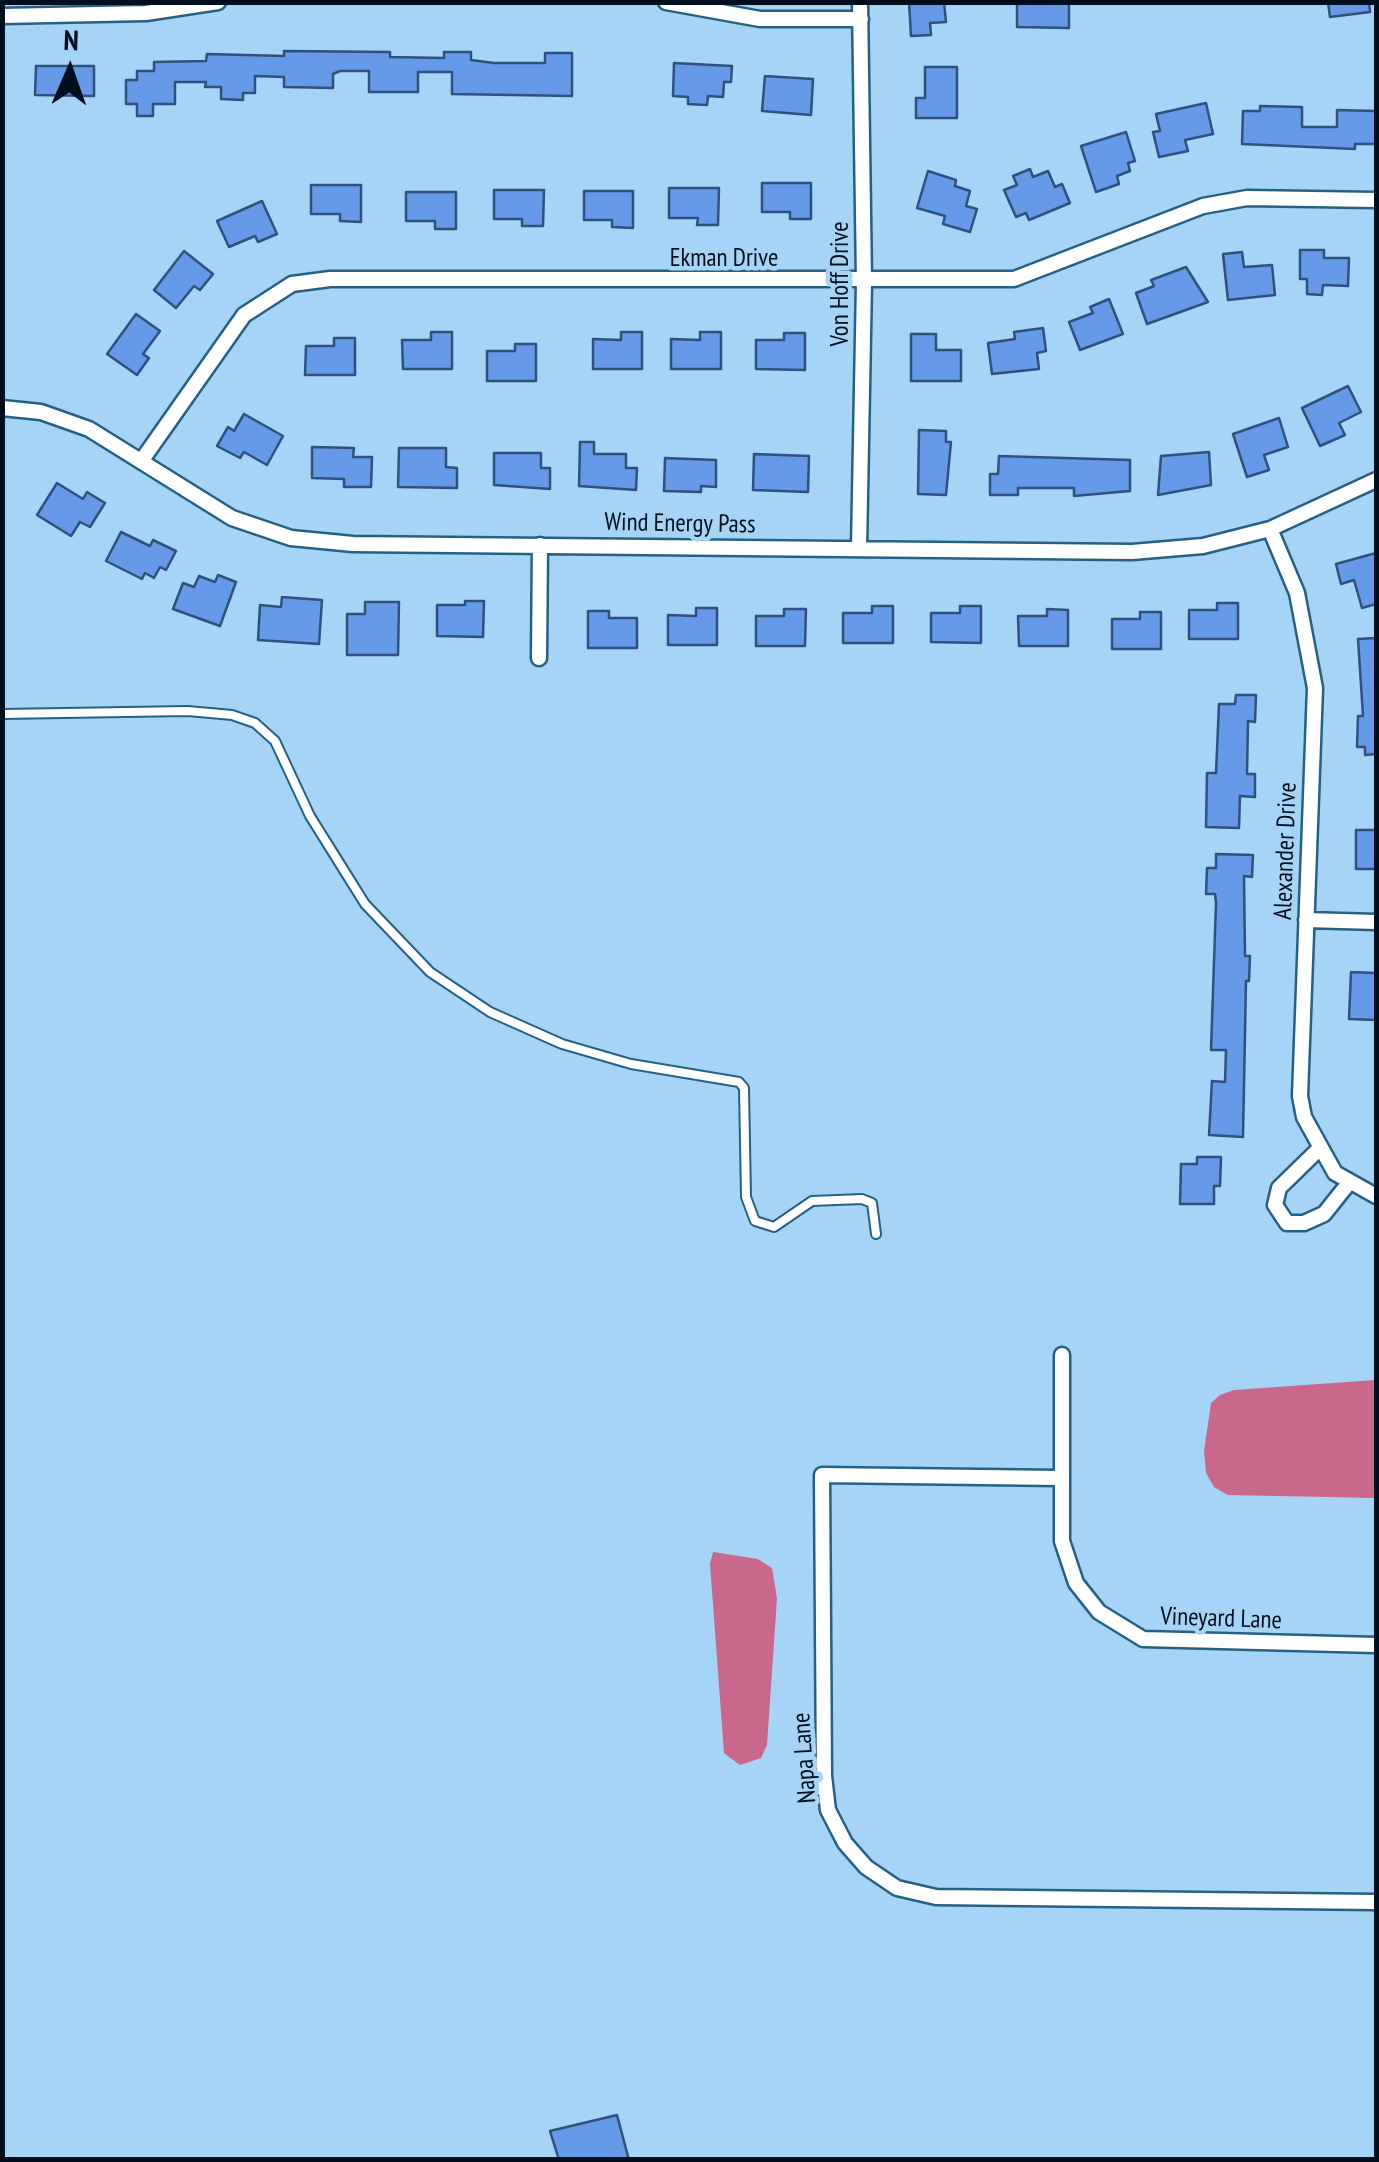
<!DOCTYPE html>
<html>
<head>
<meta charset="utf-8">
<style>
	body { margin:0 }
	#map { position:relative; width:1379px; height:2162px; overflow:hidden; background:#a5d4f6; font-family:"PT Sans Narrow",sans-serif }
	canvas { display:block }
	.frame { position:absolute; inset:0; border:5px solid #000e1d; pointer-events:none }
	.north { position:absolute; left:20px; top:20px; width:100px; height:100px; -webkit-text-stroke:8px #a5d4f6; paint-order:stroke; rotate:2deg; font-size:28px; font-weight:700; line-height:40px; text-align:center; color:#000e1d }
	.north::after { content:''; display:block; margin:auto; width:35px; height:45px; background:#000e1d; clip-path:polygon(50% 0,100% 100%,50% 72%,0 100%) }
</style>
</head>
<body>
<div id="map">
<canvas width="1379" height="2162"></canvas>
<div class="frame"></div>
<div class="north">N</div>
</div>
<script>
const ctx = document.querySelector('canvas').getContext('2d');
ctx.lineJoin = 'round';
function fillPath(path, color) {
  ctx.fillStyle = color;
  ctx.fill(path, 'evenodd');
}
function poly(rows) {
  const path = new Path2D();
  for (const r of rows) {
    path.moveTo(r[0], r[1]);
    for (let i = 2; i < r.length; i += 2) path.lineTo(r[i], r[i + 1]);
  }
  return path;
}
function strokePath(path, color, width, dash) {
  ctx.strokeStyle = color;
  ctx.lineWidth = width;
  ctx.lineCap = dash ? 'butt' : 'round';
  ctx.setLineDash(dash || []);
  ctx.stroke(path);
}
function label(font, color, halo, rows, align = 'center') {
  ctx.font = font + ' "PT Sans Narrow",sans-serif';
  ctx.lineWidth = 9;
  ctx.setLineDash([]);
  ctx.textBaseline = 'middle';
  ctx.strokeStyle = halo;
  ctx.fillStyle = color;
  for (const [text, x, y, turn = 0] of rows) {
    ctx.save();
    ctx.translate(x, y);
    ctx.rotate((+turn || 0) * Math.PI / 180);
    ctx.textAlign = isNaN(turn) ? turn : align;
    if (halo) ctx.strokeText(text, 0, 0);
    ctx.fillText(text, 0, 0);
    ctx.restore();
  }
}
fillPath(poly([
	[1376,1380,1376,1498,1228,1495,1214,1487,1206,1473,1204,1451,1211,1403,1220,1395,1234,1390],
	[713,1552,758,1559,772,1568,777,1598,767,1745,761,1758,740,1765,724,1753,710,1564]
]), '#ca688b');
const building = poly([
	[909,2,944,2,946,22,930,23,931,35,911,36,909,2],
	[1017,2,1069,2,1069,28,1017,27,1017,2],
	[1328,2,1369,2,1370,12,1330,17,1328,2],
	[284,51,390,52,390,57,444,58,444,52,471,52,471,60,494,63,545,63,545,53,572,53,572,96,452,94,452,72,418,72,418,92,369,92,369,71,340,71,333,74,333,88,284,87,284,77,255,76,255,93,243,93,243,100,221,99,221,87,205,87,206,82,175,82,175,104,153,104,153,116,137,116,137,104,126,104,126,80,137,80,137,71,154,71,154,62,206,61,207,54,284,56,284,51],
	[674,63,732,66,731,82,724,82,723,97,708,96,707,105,688,104,688,97,673,96,674,63],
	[36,66,94,66,94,96,35,95,36,66],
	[925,67,957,67,957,118,916,118,916,98,925,98,925,67],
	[765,76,813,79,811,115,762,111,765,76],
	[1206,103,1213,134,1185,140,1188,151,1159,157,1153,132,1160,131,1156,114,1206,103],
	[1260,106,1302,107,1302,127,1337,127,1337,110,1376,111,1376,144,1355,144,1355,149,1242,144,1243,111,1260,111,1260,106],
	[1126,132,1135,161,1128,163,1130,171,1117,176,1119,184,1096,192,1081,146,1126,132],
	[1030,169,1033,177,1048,171,1055,187,1062,184,1070,203,1029,220,1026,213,1016,217,1004,190,1017,185,1013,176,1030,169],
	[928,171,956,180,955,186,970,191,966,206,977,209,970,232,943,224,945,216,917,208,928,171],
	[762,183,811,183,811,219,790,219,790,212,762,212,762,183],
	[311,185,361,185,361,222,340,221,340,214,311,214,311,185],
	[669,188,719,188,718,225,697,225,698,218,669,218,669,188],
	[494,190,544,190,543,226,522,226,522,219,494,219,494,190],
	[584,191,633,191,633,228,612,227,612,220,584,220,584,191],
	[406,192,456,192,456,229,435,229,435,221,406,221,406,192],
	[262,201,277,234,258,242,255,236,229,247,217,221,262,201],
	[1300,250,1324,250,1324,258,1349,258,1348,286,1323,285,1322,295,1307,294,1307,279,1300,279,1300,250],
	[184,251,213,274,200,290,194,286,176,308,154,290,184,251],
	[1242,252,1244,267,1272,265,1275,295,1228,300,1223,254,1242,252],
	[1186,267,1208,302,1147,324,1136,293,1154,286,1151,280,1186,267],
	[1109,299,1123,334,1080,350,1069,322,1093,313,1090,307,1109,299],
	[136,314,160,331,143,354,149,358,137,375,107,354,136,314],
	[1043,328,1046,351,1037,353,1039,369,992,374,988,343,1015,339,1014,332,1043,328],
	[431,332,452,332,452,369,403,369,402,340,431,340,431,332],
	[621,332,642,332,642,369,593,369,593,339,621,340,621,332],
	[700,332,721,332,721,369,671,369,671,339,700,340,700,332],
	[784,333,805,333,805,370,756,369,756,340,784,340,784,333],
	[911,334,936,334,936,350,961,350,961,381,911,381,911,334],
	[334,338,355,338,355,375,305,375,306,346,334,346,334,338],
	[515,344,536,344,536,381,487,381,487,351,515,351,515,344],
	[1348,386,1361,412,1339,423,1345,435,1320,446,1302,408,1348,386],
	[244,414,283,436,267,465,244,452,240,458,217,446,228,427,234,431,244,414],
	[1279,418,1288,447,1264,455,1269,470,1247,477,1233,434,1279,418],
	[919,430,946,431,946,442,951,442,946,495,918,494,919,430],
	[580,442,594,442,594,454,626,454,626,468,637,468,636,490,579,486,580,442],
	[312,447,354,448,353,457,372,457,371,487,344,487,344,479,312,478,312,447],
	[399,448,446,448,446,467,457,468,457,488,398,487,399,448],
	[1209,452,1211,485,1158,495,1161,456,1209,452],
	[494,453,541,453,541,468,550,468,550,489,494,485,494,453],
	[754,454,809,456,808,492,753,490,754,454],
	[999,456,1130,460,1130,491,1074,496,1074,488,1018,488,1018,495,990,495,990,474,998,474,999,456],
	[665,458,716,460,716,487,701,486,701,492,664,491,665,458],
	[57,483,83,499,87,492,105,503,90,527,80,522,71,536,37,515,57,483],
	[121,532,150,546,153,540,176,551,166,570,160,567,154,578,145,573,142,579,106,561,121,532],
	[1376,553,1376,604,1362,608,1354,580,1341,584,1336,564,1376,553],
	[218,575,236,582,220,626,173,609,183,583,194,587,199,576,215,582,218,575],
	[282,597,322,600,319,644,258,640,260,605,281,607,282,597],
	[465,601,484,601,483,637,437,636,437,605,465,605,465,601],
	[365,602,399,602,398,655,347,655,347,614,365,614,365,602],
	[1217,603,1238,603,1238,639,1189,639,1189,610,1217,610,1217,603],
	[872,606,893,606,893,643,843,643,843,613,872,613,872,606],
	[960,606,981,606,981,643,931,642,931,613,960,613,960,606],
	[696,608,717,608,717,645,668,645,668,615,696,616,696,608],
	[784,609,806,609,805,646,756,646,756,616,784,616,784,609],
	[1047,609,1068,610,1068,646,1019,646,1018,616,1047,616,1047,609],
	[588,611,609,611,609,618,637,618,637,648,588,648,588,611],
	[1140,612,1161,612,1161,649,1112,649,1112,619,1140,619,1140,612],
	[1376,638,1376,754,1365,755,1365,747,1357,747,1358,716,1363,716,1358,639,1376,638],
	[1236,695,1256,695,1255,722,1248,721,1247,774,1255,774,1255,797,1240,796,1239,828,1206,827,1207,773,1216,773,1219,704,1235,704,1236,695],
	[1356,830,1376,830,1375,869,1356,869,1356,830],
	[1216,854,1253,855,1252,877,1244,876,1245,956,1250,956,1249,981,1246,981,1243,1137,1209,1135,1212,1081,1225,1082,1226,1050,1211,1050,1216,903,1215,894,1206,894,1207,868,1216,868,1216,854],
	[1351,972,1376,973,1376,1020,1349,1019,1351,972],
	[1197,1157,1221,1157,1220,1186,1214,1186,1214,1204,1180,1204,1181,1164,1197,1164,1197,1157],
	[617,2115,629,2160,559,2160,550,2131,617,2115]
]);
fillPath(building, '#6699e7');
strokePath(building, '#32507e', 2.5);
const service = poly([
	[2,714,188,711,232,715,255,723,275,741,310,816,365,904,430,972,490,1012,562,1044,631,1064,739,1082,744,1088,746,1197,755,1221,774,1227,812,1201,862,1199,872,1203,876,1234]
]);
const minor = poly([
	[666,2,760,19,861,19],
	[2,16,146,13,218,2],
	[2,408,41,412,89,429,232,518,291,538,353,544,1132,552,1203,546,1270,529,1376,480],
	[142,460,244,315,292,284,330,279,1014,279,1203,206,1247,198,1376,200],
	[1270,529,1297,593,1315,688,1300,1096,1304,1117,1335,1173,1376,1196],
	[859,548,864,282,860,2],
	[539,658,540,545],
	[1306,920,1376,922],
	[1320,1148,1279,1188,1275,1205,1287,1223,1304,1223,1324,1214,1348,1184],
	[1062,1355,1062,1541,1076,1583,1099,1612,1143,1639,1376,1645],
	[1060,1478,822,1475,824,1776,828,1810,845,1843,866,1867,897,1888,936,1897,1376,1902]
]);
strokePath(service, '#246185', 12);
strokePath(minor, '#246185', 19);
strokePath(service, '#fff', 8);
strokePath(minor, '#fff', 14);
label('25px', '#000e1d', '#a5d4f6', [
	["Ekman Drive",724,259],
	["Von Hoff Drive",841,284,-90],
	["Wind Energy Pass",680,524,1],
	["Alexander Drive",1286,851,-88],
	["Vineyard Lane",1221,1619,2],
	["Napa Lane",805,1758,-94]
]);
</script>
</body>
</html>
